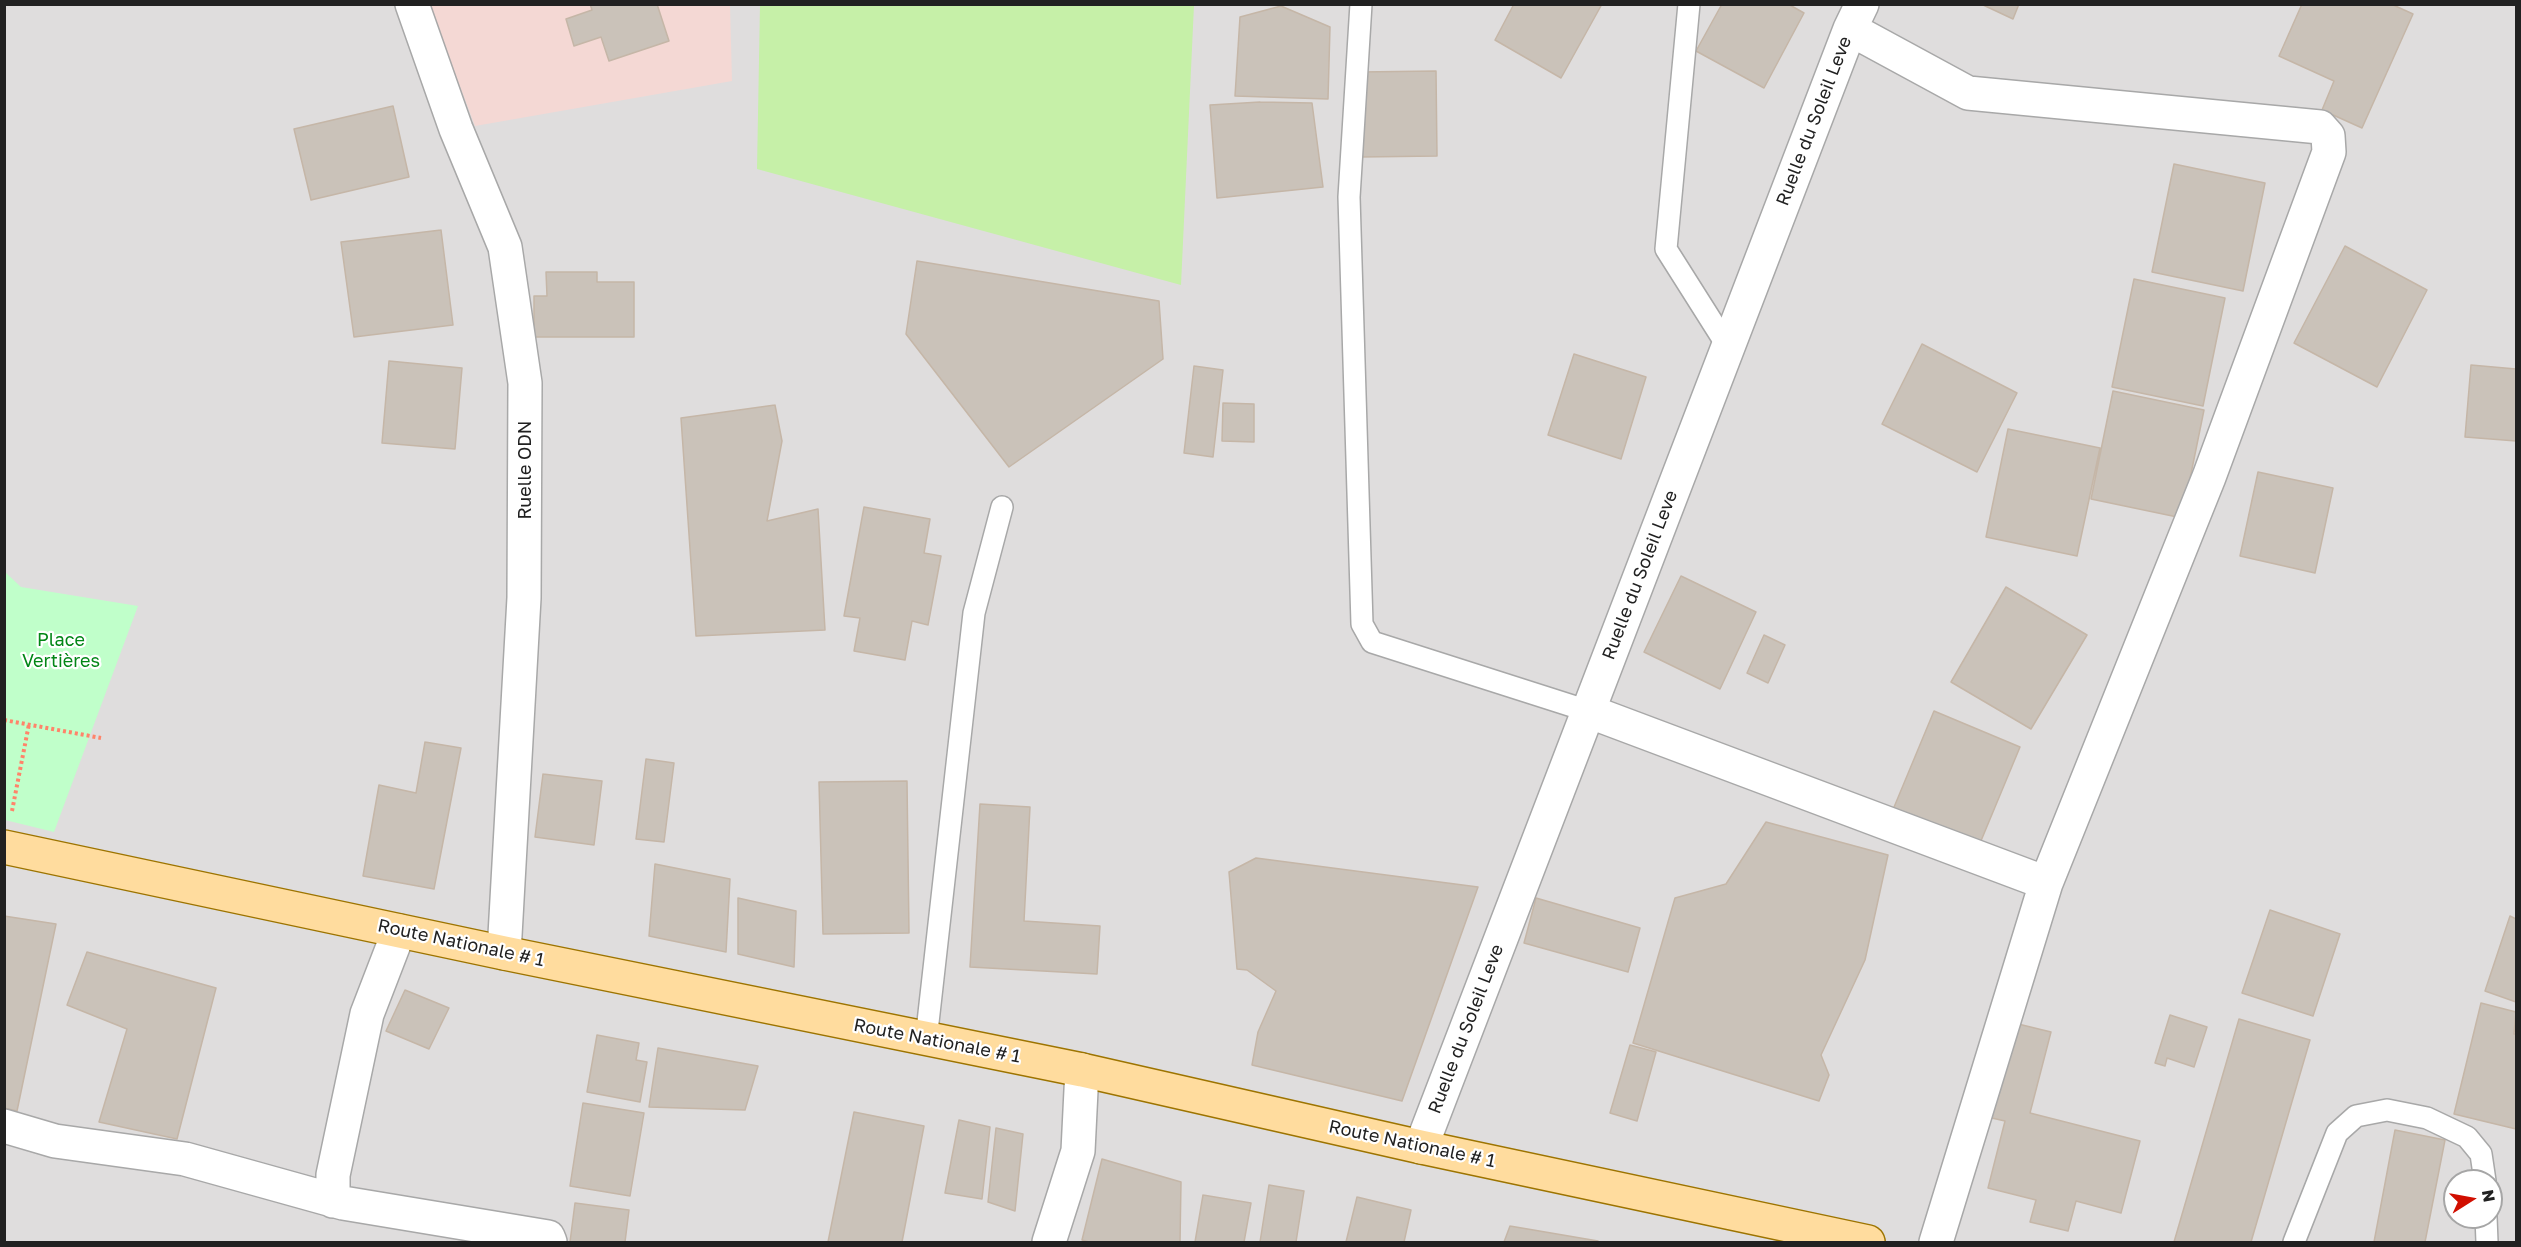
<!DOCTYPE html>
<html>
<head>
<meta charset="utf-8">
<style>
	body { margin:0 }
	#map { position:relative; width:2521px; height:1247px; overflow:hidden; background:#f2efe6; font-family:"Golos Text",sans-serif }
	canvas { display:block }
	.frame { position:absolute; inset:0; border:6px solid #212121; pointer-events:none }
	.north { position:absolute; left:2443px; top:1169px; width:60px; height:60px; box-sizing:border-box; background:#fff; border:2px solid #a6a6a6; border-radius:50%; rotate:79deg; font-size:16px; font-weight:700; line-height:24px; text-align:center; color:#212121 }
	.north::after { content:''; display:block; margin:auto; width:21px; height:27px; background:#d10e00; clip-path:polygon(50% 0,100% 100%,50% 72%,0 100%) }
</style>
</head>
<body>
<div id="map">
<canvas width="2521" height="1247"></canvas>
<div class="frame"></div>
<div class="north">N</div>
</div>
<script>
const ctx = document.querySelector('canvas').getContext('2d');
ctx.lineJoin = 'round';
function fillPath(path, color) {
  ctx.fillStyle = color;
  ctx.fill(path, 'evenodd');
}
function poly(rows) {
  const path = new Path2D();
  for (const r of rows) {
    path.moveTo(r[0], r[1]);
    for (let i = 2; i < r.length; i += 2) path.lineTo(r[i], r[i + 1]);
  }
  return path;
}
function strokePath(path, color, width, dash) {
  ctx.strokeStyle = color;
  ctx.lineWidth = width;
  ctx.lineCap = dash ? 'butt' : 'round';
  ctx.setLineDash(dash || []);
  ctx.stroke(path);
}
function label(font, color, halo, rows, align = 'center') {
  ctx.font = font + ' "Golos Text",sans-serif';
  ctx.lineWidth = 4.5;
  ctx.setLineDash([]);
  ctx.textBaseline = 'middle';
  ctx.strokeStyle = halo;
  ctx.fillStyle = color;
  for (const [text, x, y, turn = 0] of rows) {
    ctx.save();
    ctx.translate(x, y);
    ctx.rotate((+turn || 0) * Math.PI / 180);
    ctx.textAlign = isNaN(turn) ? turn : align;
    if (halo) ctx.strokeText(text, 0, 0);
    ctx.fillText(text, 0, 0);
    ctx.restore();
  }
}
fillPath(poly([
	[5,5,2516,5,2516,1242,5,1242],
	[2455,1181,2491,1181,2491,1217,2455,1217]
]), '#dfdddd');
fillPath(poly([
	[429,5,730,5,732,81,475,126]
]), '#f4d8d4');
fillPath(poly([
	[760,5,1194,5,1181,285,757,169]
]), '#c6f0a8');
fillPath(poly([
	[4,571,21,587,138,606,54,832,5,820]
]), '#c0ffca');
const building = poly([
	[590,4,657,4,669,41,609,61,601,37,574,46,566,19,592,10,590,4],
	[1514,4,1602,4,1561,78,1495,40,1514,4],
	[1722,4,1788,4,1804,13,1764,88,1696,51,1722,4],
	[1981,4,2019,4,2013,19,1981,4],
	[2302,4,2391,4,2413,14,2362,128,2322,110,2334,81,2279,56,2302,4],
	[1281,6,1330,27,1328,99,1235,96,1240,17,1281,6],
	[1436,71,1437,156,1361,157,1360,72,1436,71],
	[1260,102,1312,103,1323,187,1217,198,1210,105,1260,102],
	[393,106,409,177,311,200,294,129,393,106],
	[2174,164,2265,183,2243,291,2152,272,2174,164],
	[441,230,453,325,354,337,341,242,441,230],
	[2345,246,2427,290,2377,387,2294,343,2345,246],
	[917,261,1159,301,1163,359,1009,467,906,334,917,261],
	[546,272,597,272,597,282,634,282,634,337,534,337,534,296,547,296,546,272],
	[2134,279,2225,298,2203,406,2112,387,2134,279],
	[1922,344,2017,393,1977,472,1882,424,1922,344],
	[1574,354,1646,377,1621,459,1548,435,1574,354],
	[389,361,462,368,455,449,382,443,389,361],
	[2471,365,2516,369,2516,441,2465,437,2471,365],
	[1194,366,1223,370,1213,457,1184,453,1194,366],
	[2113,391,2204,410,2182,518,2091,499,2113,391],
	[1223,403,1254,404,1254,442,1222,441,1223,403],
	[775,405,782,441,767,521,818,509,825,630,696,636,681,418,775,405],
	[2008,429,2100,448,2077,556,1986,537,2008,429],
	[2258,472,2333,488,2315,573,2240,556,2258,472],
	[864,507,930,519,924,553,941,556,928,625,912,621,905,660,854,651,860,618,844,616,864,507],
	[1681,576,1756,612,1720,689,1644,652,1681,576],
	[2006,587,2087,635,2031,729,1951,682,2006,587],
	[1764,635,1785,645,1768,683,1747,673,1764,635],
	[1934,711,2020,747,1978,848,1892,812,1934,711],
	[425,742,461,748,434,889,363,876,379,785,416,793,425,742],
	[646,759,674,763,664,842,636,839,646,759],
	[543,774,602,781,594,845,535,837,543,774],
	[907,781,909,933,823,934,819,782,907,781],
	[980,804,1030,807,1024,921,1100,926,1097,974,970,967,980,804],
	[1766,822,1888,855,1865,960,1821,1055,1829,1075,1819,1101,1633,1043,1675,898,1726,884,1766,822],
	[1256,858,1478,887,1402,1101,1252,1065,1258,1032,1276,991,1247,970,1237,969,1229,872,1256,858],
	[655,864,730,879,726,952,649,936,655,864],
	[738,898,796,911,794,967,738,954,738,898],
	[1536,898,1640,928,1628,972,1524,943,1536,898],
	[2270,910,2340,934,2313,1016,2242,993,2270,910],
	[4,916,56,924,17,1111,4,1108,4,916],
	[2510,916,2516,919,2516,1002,2485,991,2510,916],
	[87,952,216,988,177,1139,99,1122,127,1029,67,1005,87,952],
	[405,990,449,1008,429,1049,386,1031,405,990],
	[2481,1003,2516,1012,2514,1034,2516,1034,2516,1129,2454,1114,2481,1003],
	[2170,1015,2207,1027,2194,1067,2167,1058,2165,1066,2155,1063,2170,1015],
	[2239,1019,2310,1040,2251,1242,2174,1242,2239,1019],
	[2006,1021,2051,1032,2030,1113,2140,1141,2121,1213,2076,1201,2068,1231,2030,1222,2036,1200,1988,1188,2005,1121,1983,1116,2006,1021],
	[597,1035,639,1043,636,1060,647,1062,640,1102,587,1092,597,1035],
	[1630,1045,1656,1052,1637,1121,1610,1113,1630,1045],
	[658,1048,758,1066,745,1110,649,1107,658,1048],
	[583,1103,644,1113,630,1196,570,1186,583,1103],
	[854,1112,924,1126,902,1242,828,1242,854,1112],
	[959,1120,990,1127,982,1199,945,1193,959,1120],
	[996,1128,1023,1134,1015,1211,988,1202,996,1128],
	[2395,1130,2445,1140,2425,1242,2374,1242,2395,1130],
	[1102,1159,1181,1182,1180,1242,1089,1242,1082,1240,1102,1159],
	[1269,1185,1304,1191,1296,1242,1260,1242,1269,1185],
	[1203,1195,1251,1203,1244,1242,1195,1242,1203,1195],
	[1357,1197,1411,1210,1404,1242,1346,1242,1357,1197],
	[575,1203,629,1210,625,1242,570,1242,575,1203],
	[1510,1226,1598,1241,1598,1242,1504,1242,1510,1226]
]);
fillPath(building, '#cac2b9');
strokePath(building, '#c5b6a7', 1.5);
const service = poly([
	[1361,4,1349,197,1362,624,1372,642,1588,711],
	[1689,4,1666,249,1728,347],
	[926,1040,974,613,1002,507],
	[2486,1217,2487,1242],
	[2294,1242,2337,1133,2356,1116,2387,1110,2427,1118,2467,1137,2481,1154,2485,1181]
]);
const minor = poly([
	[412,4,456,129,505,247,525,383,524,598,504,953],
	[1850,29,1968,93,2320,127,2328,136,2329,152,2209,477,2046,883,1936,1242],
	[1588,711,2046,883],
	[4,1126,55,1141,185,1159,343,1203,548,1237,550,1242],
	[1421,1147,1850,29,1862,4],
	[333,1201,333,1175,367,1014,399,931],
	[1049,1242,1078,1151,1082,1070]
]);
const primary = poly([
	[4,847,504,953,1082,1070,1421,1147,1868,1242]
]);
strokePath(service, '#a8a8a8', 24);
strokePath(minor, '#a8a8a8', 36);
strokePath(primary, '#9d7400', 36);
strokePath(poly([
	[4,720,101,738],
	[12,811,29,724]
]), '#ff846a', 4, [3, 3]);
strokePath(service, '#fff', 21);
strokePath(minor, '#fff', 33);
strokePath(primary, '#ffdc9e', 33);
label('18px', '#212121', '#fff', [
	["Ruelle du Soleil Leve",1814,121,-69],
	["Ruelle ODN",525,470,-90],
	["Ruelle du Soleil Leve",1640,575,-69],
	["Route Nationale # 1",461,943,12],
	["Ruelle du Soleil Leve",1466,1029,-69],
	["Route Nationale # 1",937,1041,11],
	["Route Nationale # 1",1412,1144,12]
]);
label('18px', '#028616', '#fff', [
	["Place",61,640],
	["Vertières",61,661]
]);
</script>
</body>
</html>
